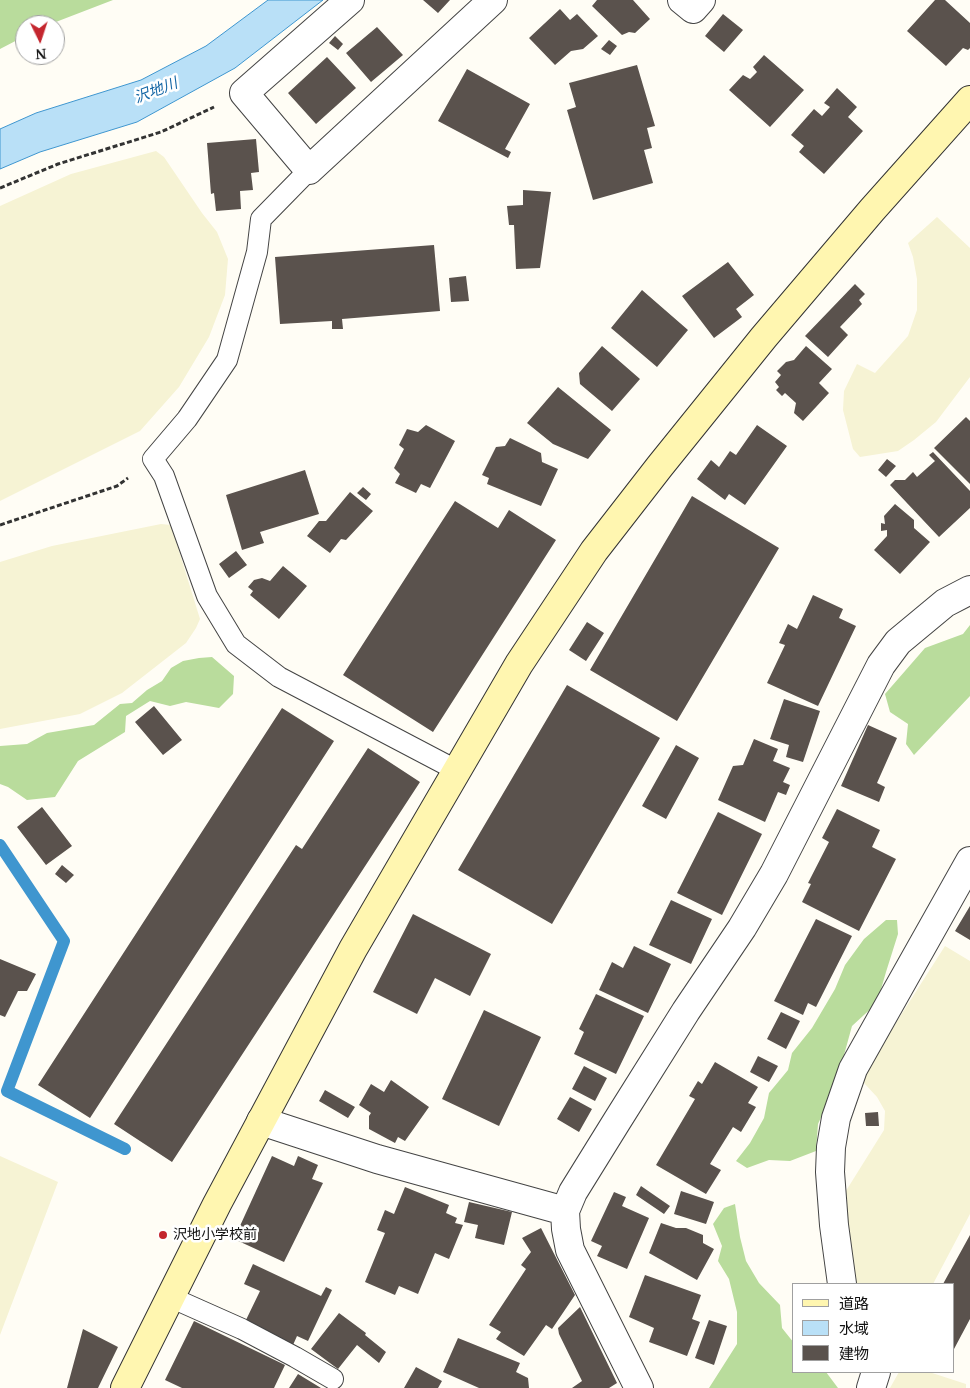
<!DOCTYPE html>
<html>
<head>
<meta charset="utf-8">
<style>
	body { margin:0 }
	#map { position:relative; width:970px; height:1388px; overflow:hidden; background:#fffdf5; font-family:"Noto Serif","Noto Sans JP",serif }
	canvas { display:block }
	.legend { position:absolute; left:792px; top:1283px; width:162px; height:90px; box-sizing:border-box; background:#fff; border:1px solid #a0a0a0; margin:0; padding:6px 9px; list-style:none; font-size:15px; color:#111 }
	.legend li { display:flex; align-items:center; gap:10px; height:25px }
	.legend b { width:25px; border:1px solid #a0a0a0 }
	.north { position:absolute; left:15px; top:15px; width:50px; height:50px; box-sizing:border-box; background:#fff; border:1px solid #a0a0a0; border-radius:50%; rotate:176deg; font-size:14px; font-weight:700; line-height:20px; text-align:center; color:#111 }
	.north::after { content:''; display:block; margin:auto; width:18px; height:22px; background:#c4262e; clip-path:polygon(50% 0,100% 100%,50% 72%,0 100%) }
</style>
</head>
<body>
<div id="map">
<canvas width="970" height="1388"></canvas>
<ul class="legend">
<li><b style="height:6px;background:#fff6b0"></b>道路</li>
<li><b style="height:14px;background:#b9e0f7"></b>水域</li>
<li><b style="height:14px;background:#5a524d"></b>建物</li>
</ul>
<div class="north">N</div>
</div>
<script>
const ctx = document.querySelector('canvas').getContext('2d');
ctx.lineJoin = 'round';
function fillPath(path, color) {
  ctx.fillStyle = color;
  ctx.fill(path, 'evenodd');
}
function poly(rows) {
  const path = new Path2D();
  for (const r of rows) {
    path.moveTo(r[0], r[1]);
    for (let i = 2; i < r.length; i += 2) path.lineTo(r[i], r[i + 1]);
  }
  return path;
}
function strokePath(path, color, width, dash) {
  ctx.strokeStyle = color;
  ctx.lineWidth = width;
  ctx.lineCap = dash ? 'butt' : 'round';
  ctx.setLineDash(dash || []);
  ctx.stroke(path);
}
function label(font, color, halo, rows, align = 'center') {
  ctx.font = font + ' "Noto Serif","Noto Sans JP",serif';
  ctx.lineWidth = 5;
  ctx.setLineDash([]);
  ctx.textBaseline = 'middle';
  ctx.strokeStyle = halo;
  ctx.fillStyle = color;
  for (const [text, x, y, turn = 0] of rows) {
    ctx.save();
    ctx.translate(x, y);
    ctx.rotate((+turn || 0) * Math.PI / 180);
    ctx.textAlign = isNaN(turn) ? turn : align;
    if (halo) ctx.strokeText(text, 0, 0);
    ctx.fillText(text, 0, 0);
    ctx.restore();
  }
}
fillPath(poly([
	[156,151,164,157,202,213,217,232,228,259,225,295,209,337,179,387,140,431,0,501,0,206,71,174],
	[937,217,970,248,970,377,936,422,914,440,898,451,860,457,853,449,843,410,844,391,857,364,875,373,908,336,917,310,917,279,913,257,908,243],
	[161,524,171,525,200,619,196,628,186,643,122,693,80,714,0,729,0,562,52,546],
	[945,946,970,961,970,1214,933,1284,853,1284,839,1202,884,1130,885,1111,877,1097,864,1083,864,1073],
	[0,1156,58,1182,0,1335],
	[899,1372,929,1372,966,1384,966,1388,890,1388]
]), '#f6f3d4');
fillPath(poly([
	[0,0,113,0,48,25,25,25,25,36,0,49],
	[970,625,970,696,914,755,906,744,908,724,890,712,885,694,925,648,963,634],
	[212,657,234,676,233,694,219,708,186,702,170,706,150,701,126,716,125,732,78,761,55,797,27,800,8,787,0,784,0,746,27,744,47,733,94,725,120,704,132,703,147,690,162,681,171,668,183,661,199,658],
	[886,920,897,920,898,934,886,972,877,1003,852,1026,836,1084,818,1124,816,1151,790,1161,769,1160,747,1168,736,1161,750,1143,764,1118,769,1093,788,1070,792,1053,812,1028,835,989,845,965,864,939],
	[735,1204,740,1237,746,1261,759,1283,780,1305,782,1328,794,1343,794,1372,826,1372,838,1388,709,1388,737,1344,737,1312,729,1279,718,1261,722,1246,713,1224,724,1208]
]), '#b9dc9c');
const water = poly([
	[268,0,323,0,235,68,137,122,40,152,0,169,0,129,36,113,141,80,206,46,268,0]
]);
fillPath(water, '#b9e0f7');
strokePath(water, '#3f96cf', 1);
strokePath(poly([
	[0,845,64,941,7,1091,125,1149]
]), '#3f96cf', 12);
fillPath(poly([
	[423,0,450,0,438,13],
	[597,0,633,0,650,19,635,33,629,32,622,35,592,6],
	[935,0,945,0,970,23,970,48,968,50,963,48,946,66,907,31],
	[560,9,570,20,577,14,598,36,583,49,571,51,555,65,529,38],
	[723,14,743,30,724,52,705,36],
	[377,27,403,55,371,82,346,53],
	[335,36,343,44,338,50,329,43],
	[609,40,617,46,610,55,601,49],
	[764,55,804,90,770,127,729,90,743,75,750,79,757,72,753,67],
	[327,57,356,88,316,124,288,93],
	[637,65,655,126,647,128,652,148,644,150,653,183,593,200,567,110,576,107,569,83],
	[467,69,530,104,505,149,511,152,508,158,438,121],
	[837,88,857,107,848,117,863,131,824,174,799,152,804,146,791,135,814,109,822,116,830,107,824,103],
	[256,139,259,172,251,173,253,190,240,191,241,209,216,211,214,193,211,194,207,143],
	[523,190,551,192,540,268,516,269,514,225,509,225,507,206,523,205],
	[434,245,440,311,342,319,343,329,332,329,332,321,280,324,275,257],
	[728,262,754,295,736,309,742,317,714,338,682,296],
	[466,276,469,301,451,302,449,278],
	[855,284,865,294,859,300,862,304,840,327,848,335,828,357,805,336],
	[642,290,688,330,657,367,611,328],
	[602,346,640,379,612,411,580,384,579,373],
	[806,346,832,369,819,383,829,393,803,421,794,413,796,403,785,393,782,396,776,390,779,387,775,382,781,375,777,371,786,362,794,360],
	[558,387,611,430,588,459,553,444,527,423],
	[966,417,970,421,970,484,934,448],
	[426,425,455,441,430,488,421,484,416,493,395,483,400,474,394,468,404,449,399,445,407,429,418,432],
	[757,425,787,446,745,505,729,494,725,500,697,479,711,460,719,467,730,451,736,455],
	[510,438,541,453,542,462,558,469,541,506,487,484,489,478,482,475,496,447,505,446],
	[933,452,970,491,970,508,939,537,890,485,895,480,905,480,913,472,917,477,935,461,929,455],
	[887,459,896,466,886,477,878,470],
	[305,470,319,514,260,532,264,543,242,550,226,495],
	[363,487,371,494,366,500,357,493],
	[350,492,373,511,346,540,341,539,330,553,307,536,319,521,326,521],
	[692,496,779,548,677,721,590,670],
	[455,501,498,528,509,510,556,540,433,732,343,675],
	[895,504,914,520,914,528,930,542,900,574,874,550,887,536,887,530,881,531,881,523,885,524,884,516],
	[236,551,247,565,229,578,219,564],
	[283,566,307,586,279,619,250,595,253,591,248,587,254,580,262,578,270,581],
	[813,595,843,609,839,618,856,626,818,706,767,683,785,645,779,643,788,624,797,629],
	[587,622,604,633,586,661,569,650],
	[567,685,660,738,552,924,458,870],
	[784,699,820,711,803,762,786,757,789,745,770,739],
	[154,706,182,740,163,755,135,722],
	[282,708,334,741,90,1118,38,1085],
	[868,725,897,738,877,783,885,787,879,802,841,786],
	[754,739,778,749,773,761,790,768,783,782,790,785,786,795,778,792,765,822,718,800,733,766,743,765],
	[676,745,699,758,666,819,642,806],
	[368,748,420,782,172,1162,114,1124,296,845,302,849],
	[42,807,72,846,46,865,17,827],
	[837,809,880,830,872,847,896,859,859,931,802,902,811,884,808,883,829,842,822,838],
	[718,812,762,834,722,915,677,893],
	[62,865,74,875,66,883,55,874],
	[671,900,712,919,691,964,649,945],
	[970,906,970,940,955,931],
	[413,914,491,954,470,996,435,978,417,1014,373,992],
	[816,919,852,936,816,1007,808,1003,803,1015,774,1001],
	[634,946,671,964,648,1013,599,990,612,962,623,968],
	[0,959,36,974,27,991,18,991,5,1017,0,1015],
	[596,994,644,1016,616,1074,574,1054,584,1032,579,1029],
	[484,1010,541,1037,499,1126,442,1099],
	[781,1012,800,1021,786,1049,767,1039],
	[758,1056,778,1066,769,1082,750,1072],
	[715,1062,758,1087,748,1103,756,1107,741,1132,733,1127,710,1164,721,1170,706,1194,656,1165,695,1099,689,1096,698,1081,702,1084],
	[584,1066,607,1078,595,1101,572,1089],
	[391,1080,429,1107,405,1141,398,1137,395,1143,369,1129,369,1116,371,1113,359,1105,371,1084,384,1092],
	[325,1090,355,1107,348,1118,319,1101],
	[570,1097,592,1109,579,1132,557,1119],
	[878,1112,879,1126,866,1126,865,1113],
	[272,1156,294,1166,298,1156,318,1165,312,1179,323,1183,284,1262,234,1239],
	[641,1186,670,1206,664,1214,636,1195],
	[405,1187,449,1205,446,1213,457,1218,455,1223,463,1225,449,1259,435,1253,418,1294,399,1286,395,1295,365,1282,385,1233,377,1230,385,1210,394,1214],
	[681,1191,714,1202,706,1224,674,1214],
	[614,1192,626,1197,622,1206,649,1218,627,1269,597,1256,602,1246,591,1241],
	[469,1202,512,1212,504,1245,475,1238,478,1225,464,1222],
	[661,1223,676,1228,686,1228,703,1235,703,1243,714,1249,697,1280,649,1253],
	[541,1228,575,1295,552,1329,546,1325,524,1356,496,1339,501,1332,489,1325,526,1269,521,1265,531,1252,522,1238],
	[970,1235,970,1319,954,1349,954,1284,943,1284],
	[253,1264,321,1296,326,1287,332,1290,308,1341,297,1336,293,1345,245,1322,260,1291,244,1284],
	[645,1275,701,1295,692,1319,700,1322,687,1356,649,1342,654,1328,629,1317],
	[580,1307,617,1383,609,1388,572,1388,582,1381,559,1334,558,1328],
	[339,1313,366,1333,365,1335,386,1352,379,1363,357,1345,338,1369,311,1349],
	[709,1320,727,1326,714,1365,695,1358],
	[194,1321,285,1365,274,1388,182,1388,165,1380],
	[83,1329,118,1347,98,1388,67,1388],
	[458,1338,520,1363,516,1372,528,1378,529,1388,479,1388,443,1372],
	[416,1367,442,1381,438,1388,404,1388],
	[298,1374,321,1388,289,1388]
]), '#5a524d');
const lane = poly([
	[309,170,261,219,257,252,227,360,187,419,153,459,164,476,207,596,236,644,279,677,456,770],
	[170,1297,242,1329,295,1357,333,1379]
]);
const street = poly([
	[350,0,244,93,309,170,493,0],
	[682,0,693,9,701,0],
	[261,1121,377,1159,565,1211],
	[842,1284,834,1225,830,1172,831,1147,836,1118,853,1069,970,861],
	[639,1388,570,1250,566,1229,565,1211,573,1192,617,1121,686,1011,742,928,774,874,881,665,898,642,945,603,970,590],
	[871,1388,876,1372]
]);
const secondary = poly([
	[125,1388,217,1204,353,949,519,664,594,551,660,466,764,337,872,210,970,100]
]);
strokePath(lane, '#444', 22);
strokePath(street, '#444', 30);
strokePath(secondary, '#333', 30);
strokePath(poly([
	[0,188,58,164,161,132,214,107],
	[0,525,117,486,128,478]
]), '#333', 3, [5, 2.5]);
strokePath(lane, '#fff', 20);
strokePath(street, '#fff', 28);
strokePath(secondary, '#fff6b0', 28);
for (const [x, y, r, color] of [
	[163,1235,5,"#c4262e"]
]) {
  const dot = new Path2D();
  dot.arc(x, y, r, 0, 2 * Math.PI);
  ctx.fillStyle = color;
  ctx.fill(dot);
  strokePath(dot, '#fff', 2);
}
label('14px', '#111', '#fff', [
	["沢地小学校前",173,1235]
], 'left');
label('italic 15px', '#1768a6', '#fff', [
	["沢地川",156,91,-21]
]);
</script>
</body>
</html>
